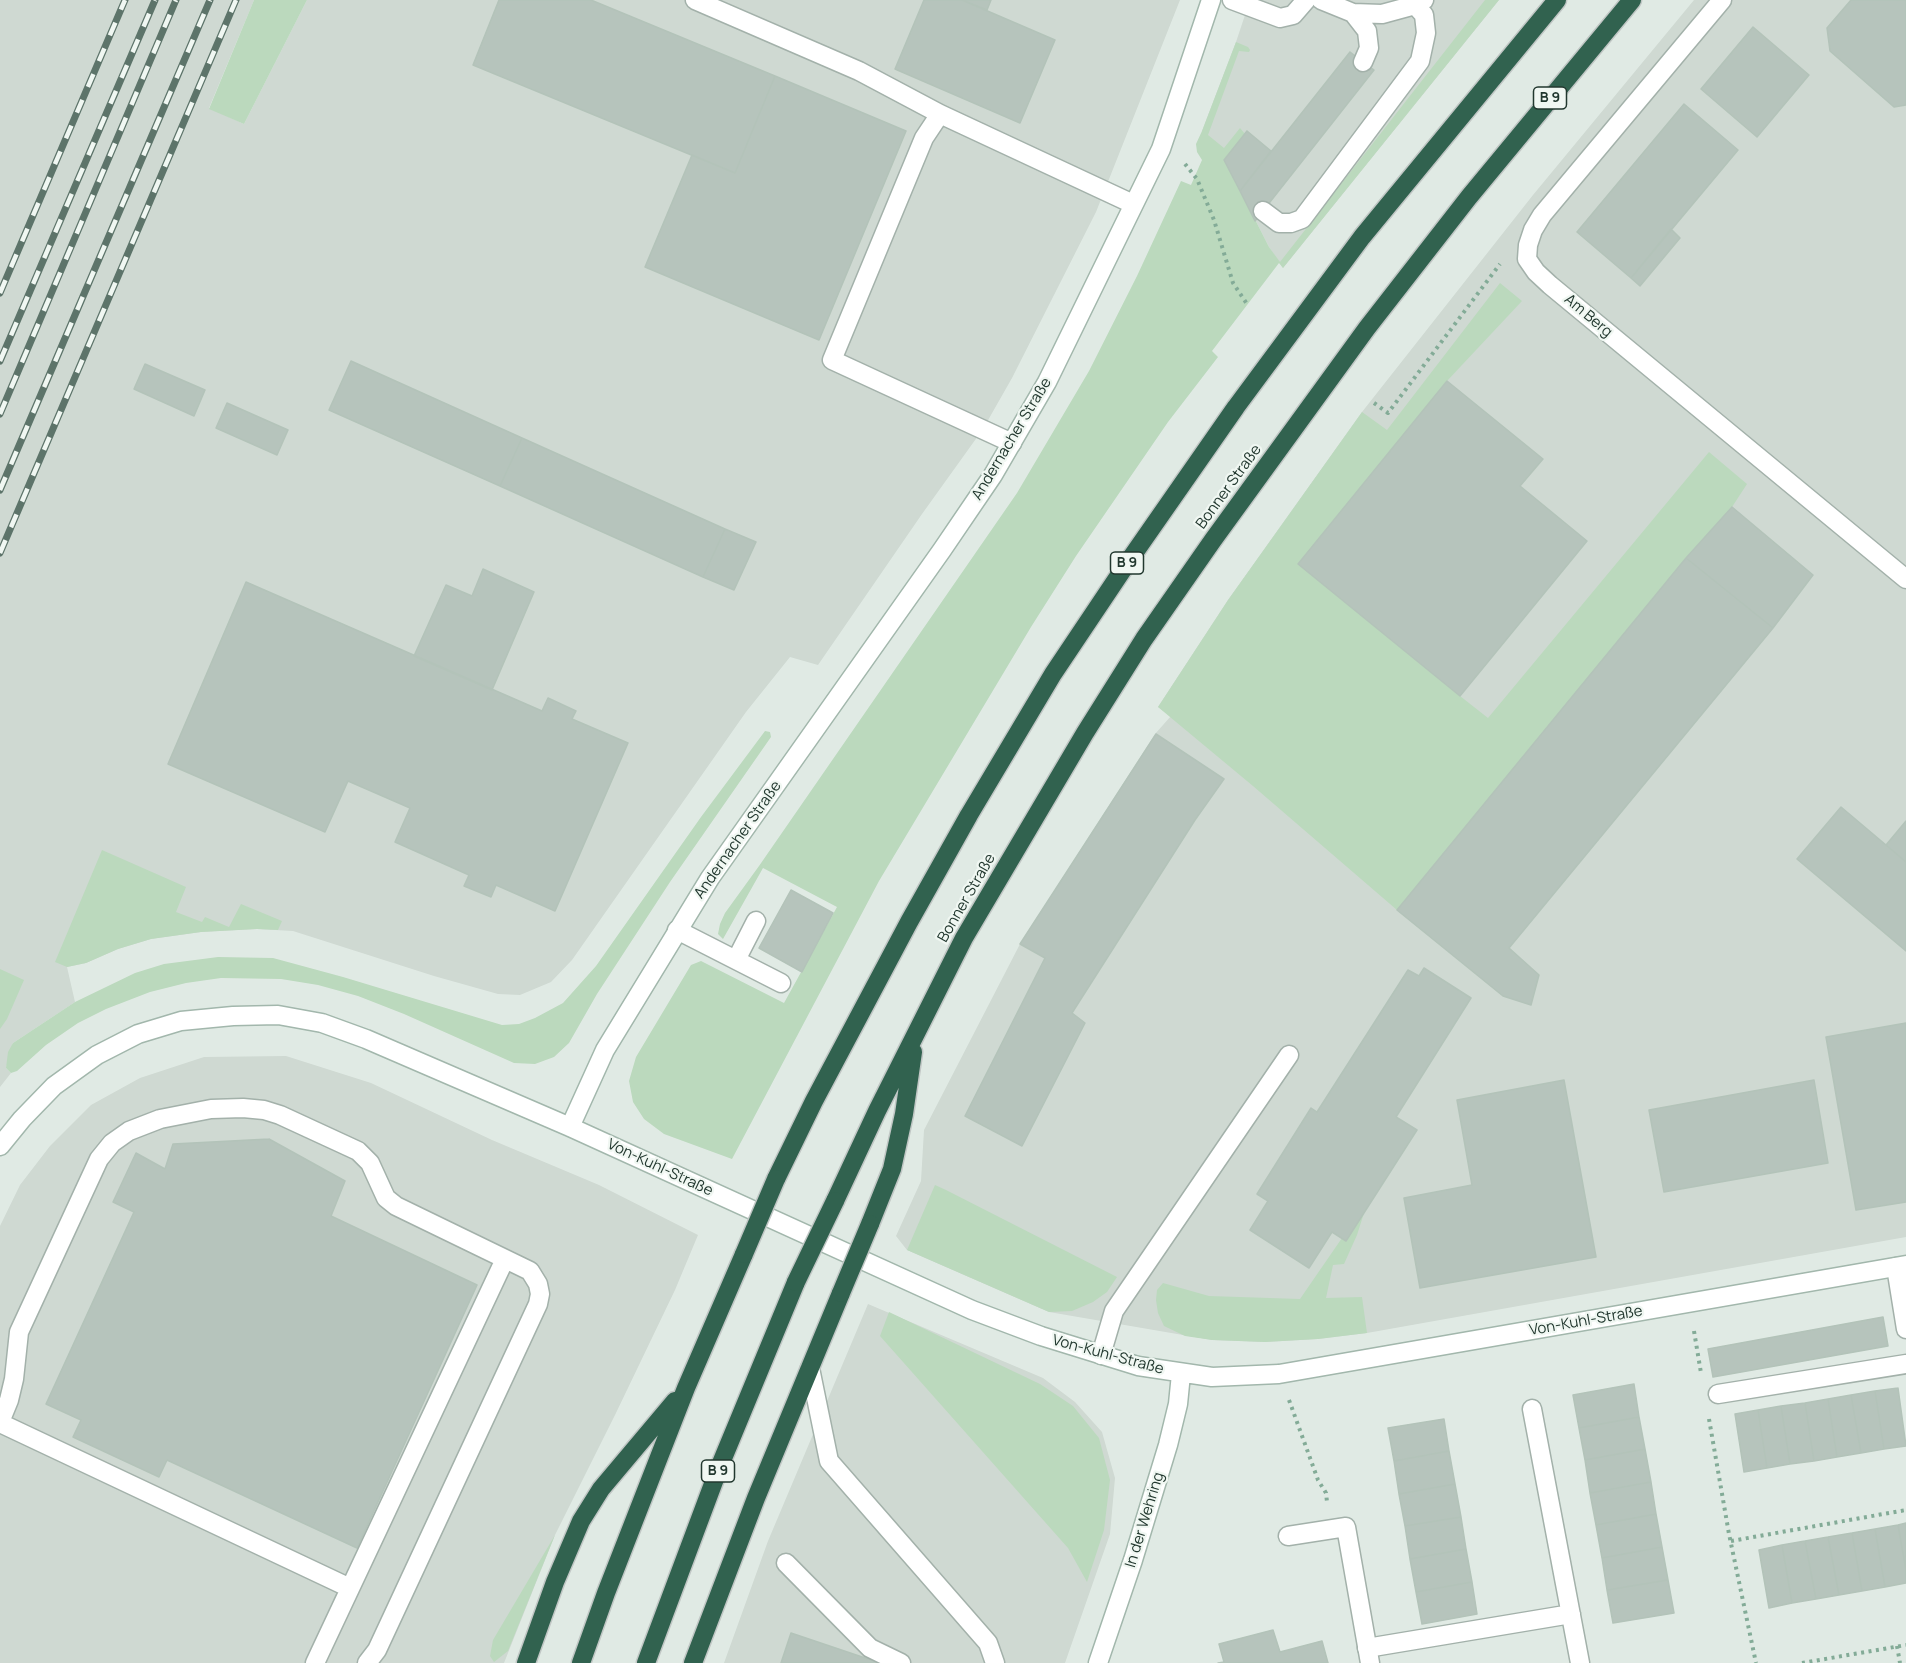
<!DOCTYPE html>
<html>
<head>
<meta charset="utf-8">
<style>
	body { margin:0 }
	canvas { display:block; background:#e0eae4 }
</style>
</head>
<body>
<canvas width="1906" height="1663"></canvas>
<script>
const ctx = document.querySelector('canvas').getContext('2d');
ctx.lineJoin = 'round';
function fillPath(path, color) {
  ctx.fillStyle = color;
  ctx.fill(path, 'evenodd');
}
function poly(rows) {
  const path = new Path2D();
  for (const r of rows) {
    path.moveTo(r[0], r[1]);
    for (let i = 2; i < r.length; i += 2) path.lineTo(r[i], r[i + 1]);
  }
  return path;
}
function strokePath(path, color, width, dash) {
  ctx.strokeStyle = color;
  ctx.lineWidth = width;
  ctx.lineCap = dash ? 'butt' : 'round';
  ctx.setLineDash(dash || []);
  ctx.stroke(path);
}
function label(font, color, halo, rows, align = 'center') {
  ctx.font = font + ' Manrope,sans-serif';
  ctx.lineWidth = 4.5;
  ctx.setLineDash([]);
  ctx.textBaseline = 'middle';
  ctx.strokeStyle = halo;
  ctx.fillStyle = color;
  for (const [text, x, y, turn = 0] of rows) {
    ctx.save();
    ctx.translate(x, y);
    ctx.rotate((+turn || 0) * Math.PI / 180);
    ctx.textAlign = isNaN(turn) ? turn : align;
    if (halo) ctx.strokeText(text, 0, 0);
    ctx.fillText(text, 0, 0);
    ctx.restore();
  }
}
fillPath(poly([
	[0,0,254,0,209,108,244,124,307,0,1180,0,1096,212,1012,378,983,429,922,514,818,665,790,657,746,712,572,960,551,982,520,995,498,994,434,976,293,931,257,929,201,932,151,939,118,949,86,963,67,967,75,1002,13,1043,6,1068,11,1073,0,1087],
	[1250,0,1499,0,1283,268,1269,247,1225,160,1202,131,1236,42],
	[1694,0,1906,0,1906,1237,1367,1333,1318,1339,1265,1342,1212,1340,1049,1312,907,1250,896,1236,921,1181,924,1130,1020,944,1155,734,1171,716,1158,707,1228,600,1362,412,1533,195],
	[286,1056,371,1083,492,1140,599,1185,698,1235,675,1290,615,1415,555,1535,504,1663,0,1663,0,1226,20,1185,50,1146,91,1105,140,1078,204,1057],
	[868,1304,1043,1378,1075,1402,1102,1432,1115,1478,1110,1534,1065,1663,724,1663,768,1541]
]), '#cfd9d2');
fillPath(poly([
	[254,0,307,0,244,124,209,109],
	[1485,0,1499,0,1283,268,1279,263,1212,351,1218,357,1168,422,1076,556,1031,627,879,881,732,1159,664,1134,644,1119,633,1102,629,1081,636,1057,691,965,701,961,784,1003,837,907,763,868,723,939,718,934,720,924,725,913,759,866,1017,493,1089,371,1137,276,1181,181,1191,185,1202,160,1197,152,1196,144,1202,131,1236,42,1248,47,1250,50,1249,52,1239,51,1208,135,1224,148,1240,128,1245,134,1225,160,1269,247,1280,262],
	[1500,283,1522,301,1447,381,1298,564,1460,696,1488,718,1709,452,1747,484,1732,507,1686,558,1397,910,1253,786,1158,707,1228,600,1362,412,1387,430],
	[765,731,770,732,771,737,670,882,597,994,569,1043,554,1057,535,1064,514,1063,404,1014,358,996,318,985,281,979,221,978,186,983,150,992,106,1009,78,1023,46,1045,17,1071,11,1073,6,1068,8,1052,13,1043,75,1002,135,973,164,964,218,957,273,958,343,977,502,1025,519,1024,535,1018,563,1003,596,966,701,817],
	[102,850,186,887,176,912,202,922,205,917,229,927,241,904,282,921,278,930,257,929,201,932,151,939,118,949,86,963,67,967,55,962],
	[0,969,24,980,7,1019,0,1029],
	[935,1185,946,1190,1117,1277,1107,1292,1093,1302,1072,1311,1049,1312,907,1250],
	[1364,1213,1357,1235,1344,1264,1333,1265,1326,1298,1362,1297,1367,1333,1318,1339,1265,1342,1212,1340,1185,1336,1164,1326,1158,1313,1156,1300,1157,1290,1163,1283,1209,1296,1300,1299,1342,1238,1346,1241],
	[889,1312,1040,1384,1073,1406,1099,1438,1110,1480,1104,1530,1087,1582,1068,1548,880,1336],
	[555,1535,508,1651,494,1662,490,1656,493,1640]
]), '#bbd9bd');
const building = poly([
	[499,0,591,0,775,76,735,173,473,65,499,0],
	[924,0,962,0,1055,40,1020,123,895,69,924,0],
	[962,0,991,0,987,10,962,0],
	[1851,0,1906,0,1906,105,1894,107,1830,51,1827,28,1851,0],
	[1753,27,1809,75,1757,137,1701,89,1753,27],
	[1350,52,1374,70,1255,221,1240,191,1350,52],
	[775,76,906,131,819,340,645,267,692,155,735,173,775,76],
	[1684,104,1738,150,1631,278,1577,232,1684,104],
	[1247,131,1271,151,1240,191,1224,160,1247,131],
	[1671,229,1680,238,1640,286,1631,278,1671,229],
	[351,361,522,438,500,486,329,410,351,361],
	[145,364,205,390,194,416,134,389,145,364],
	[1447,381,1543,459,1520,486,1587,541,1460,696,1298,564,1447,381],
	[227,403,288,430,277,455,216,428,227,403],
	[522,438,725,529,703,577,500,486,522,438],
	[1732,507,1813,575,1773,628,1686,558,1732,507],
	[725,529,756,542,734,590,703,577,725,529],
	[1686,558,1773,628,1509,948,1539,975,1531,1005,1503,996,1397,910,1686,558],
	[483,569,534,592,492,690,414,656,446,585,472,596,483,569],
	[246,582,542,711,548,698,576,711,572,719,628,743,555,911,496,885,491,897,464,886,469,875,395,842,410,808,348,781,325,832,168,764,246,582],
	[1156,734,1224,779,1195,820,1072,1013,1085,1023,1022,1146,965,1116,1045,958,1020,944,1156,734],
	[1841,807,1906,862,1906,951,1797,859,1841,807],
	[1906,821,1906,862,1886,845,1906,821],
	[791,890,833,913,802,972,759,948,791,890],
	[1424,968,1471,998,1396,1117,1417,1130,1346,1241,1332,1232,1309,1268,1250,1230,1268,1201,1257,1194,1311,1108,1317,1112,1408,970,1419,976,1424,968],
	[1906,1023,1906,1202,1856,1210,1826,1037,1906,1023],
	[1564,1080,1596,1257,1420,1288,1404,1198,1472,1185,1457,1100,1564,1080],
	[1814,1080,1828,1163,1664,1192,1649,1110,1814,1080],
	[269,1139,345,1181,331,1216,477,1285,357,1548,167,1460,159,1477,73,1437,81,1420,46,1404,134,1212,113,1202,136,1153,165,1169,173,1144,269,1139],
	[1883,1317,1888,1346,1713,1377,1708,1349,1883,1317],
	[1634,1384,1639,1417,1579,1428,1573,1395,1634,1384],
	[1898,1388,1906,1446,1884,1449,1875,1391,1898,1388],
	[1875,1391,1884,1449,1861,1453,1851,1395,1875,1391],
	[1851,1395,1861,1453,1837,1457,1828,1399,1851,1395],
	[1828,1399,1837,1457,1814,1461,1805,1403,1828,1399],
	[1805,1403,1814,1461,1790,1464,1781,1406,1805,1403],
	[1781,1406,1790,1464,1767,1468,1758,1410,1781,1406],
	[1758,1410,1767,1468,1744,1472,1735,1414,1758,1410],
	[1639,1417,1645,1449,1585,1460,1579,1428,1639,1417],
	[1444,1419,1449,1451,1394,1461,1388,1428,1444,1419],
	[1645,1449,1651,1482,1590,1493,1585,1460,1645,1449],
	[1449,1451,1455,1484,1399,1494,1394,1461,1449,1451],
	[1651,1482,1656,1514,1596,1525,1590,1493,1651,1482],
	[1455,1484,1461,1517,1405,1526,1399,1494,1455,1484],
	[1656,1514,1662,1547,1602,1558,1596,1525,1656,1514],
	[1461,1517,1466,1549,1410,1559,1405,1526,1461,1517],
	[1906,1523,1906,1570,1898,1525,1906,1523],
	[1898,1525,1906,1570,1906,1583,1885,1587,1875,1529,1898,1525],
	[1875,1529,1885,1587,1862,1591,1852,1533,1875,1529],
	[1852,1533,1862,1591,1839,1595,1828,1537,1852,1533],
	[1828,1537,1839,1595,1816,1599,1805,1541,1828,1537],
	[1805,1541,1816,1599,1792,1603,1782,1545,1805,1541],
	[1782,1545,1792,1603,1769,1608,1759,1550,1782,1545],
	[1662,1547,1668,1580,1607,1590,1602,1558,1662,1547],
	[1466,1549,1472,1582,1416,1592,1410,1559,1466,1549],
	[1668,1580,1674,1613,1613,1623,1607,1590,1668,1580],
	[1472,1582,1477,1614,1422,1624,1416,1592,1472,1582],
	[1273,1630,1280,1652,1322,1641,1328,1663,1218,1663,1224,1662,1219,1644,1273,1630],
	[791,1633,880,1663,781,1663,791,1633]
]);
fillPath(building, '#b6c4bc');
strokePath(building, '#b3c3b9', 1.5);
const lane = poly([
	[695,0,859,71,940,114,1133,204],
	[1232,0,1280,18,1293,15,1306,0],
	[1321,0,1353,13,1382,14,1415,5,1424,0],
	[1722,0,1542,215,1533,230,1528,245,1527,259,1536,272,1550,285,1906,579],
	[1353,13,1367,31,1369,48,1363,62],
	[940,114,924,138,832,360,1012,443],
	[1263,211,1279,223,1291,223,1302,219,1420,61,1426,33,1424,15,1415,5],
	[677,930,781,983],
	[736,960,756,921],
	[1101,1355,1114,1311,1289,1055],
	[810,1368,829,1461,988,1643,995,1663],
	[1532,1409,1580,1663],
	[0,1422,9,1400,14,1379,19,1332,99,1159,112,1143,129,1131,160,1119,211,1109,243,1108,264,1110,280,1115,358,1151,370,1163,386,1198,396,1206,530,1271,538,1284,540,1294,538,1304,377,1650,367,1663],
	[0,1423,350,1588],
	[786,1563,870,1648,901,1663],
	[1367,1648,1571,1614],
	[315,1663,505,1259]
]);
const street = poly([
	[1896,1267,1906,1329],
	[1718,1394,1906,1364],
	[1288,1536,1346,1527,1370,1663]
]);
const secondary = poly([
	[570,1127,605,1050,710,878,942,550,993,475,1047,382,1161,149,1211,0],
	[0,1146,22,1119,54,1086,97,1055,138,1034,181,1021,233,1016,278,1015,322,1023,366,1039,570,1127,972,1310,1041,1336,1138,1366,1212,1377,1279,1374,1906,1265],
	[1098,1663,1133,1560,1168,1445,1178,1404,1181,1374]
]);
const highway = poly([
	[776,1179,814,1101,909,922,969,815,1053,674,1128,562,1236,407,1362,237,1557,0],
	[835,1201,877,1111,964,938,1085,733,1144,639,1213,540,1367,328,1469,197,1632,0],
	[870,1224,892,1169,904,1114,913,1052],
	[526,1663,555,1582,581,1521,601,1489,675,1401],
	[581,1663,606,1593,686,1388,744,1254],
	[646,1663,719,1468,796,1282],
	[693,1663,756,1498,841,1293]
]);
strokePath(lane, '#a3b1aa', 21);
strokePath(street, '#a3b1aa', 21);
strokePath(secondary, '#a2b7ac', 21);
strokePath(highway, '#c1c7c5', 21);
strokePath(poly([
	[1185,164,1197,179,1214,220,1233,283,1247,304],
	[1374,403,1388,413,1500,264],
	[1694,1331,1701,1373],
	[1289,1400,1318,1480,1326,1493,1327,1502],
	[1709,1419,1729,1534,1756,1663],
	[1731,1541,1906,1510],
	[1897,1646,1900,1663],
	[1802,1663,1906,1645]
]), '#83ab97', 4, [3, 4.5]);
strokePath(lane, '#fff', 18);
strokePath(street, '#fff', 18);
strokePath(secondary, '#fff', 18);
strokePath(highway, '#31624f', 18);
const rail = poly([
	[0,293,125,0],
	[0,361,155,0],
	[0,414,176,0],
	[0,490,210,0],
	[0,553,236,0]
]);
strokePath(rail, '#5d746a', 7);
strokePath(rail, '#f0f7f2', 4.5, [14]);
const highwayBridge = poly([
	[744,1254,776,1179],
	[796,1282,835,1201],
	[841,1293,870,1224]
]);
strokePath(highwayBridge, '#c1c7c5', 21, []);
strokePath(highwayBridge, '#31624f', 18);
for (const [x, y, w] of [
	[1550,98,33],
	[1127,563,33],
	[718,1471,33]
]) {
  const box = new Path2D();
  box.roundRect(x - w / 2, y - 11, w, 22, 4.5);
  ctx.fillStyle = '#f0f7f2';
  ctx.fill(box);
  strokePath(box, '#22382f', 1.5);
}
label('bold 14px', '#22382f', null, [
	["B 9",1550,98],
	["B 9",1127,563],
	["B 9",718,1471]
]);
label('15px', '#22382f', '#f0f7f2', [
	["Am Berg",1588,316,40],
	["Andernacher Straße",1012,439,-59],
	["Bonner Straße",1229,487,-54],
	["Andernacher Straße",738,840,-55],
	["Bonner Straße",967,898,-60],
	["Von-Kuhl-Straße",660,1168,25],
	["Von-Kuhl-Straße",1586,1321,-10],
	["Von-Kuhl-Straße",1108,1355,15],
	["In der Wehring",1145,1520,-73]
]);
</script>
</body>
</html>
